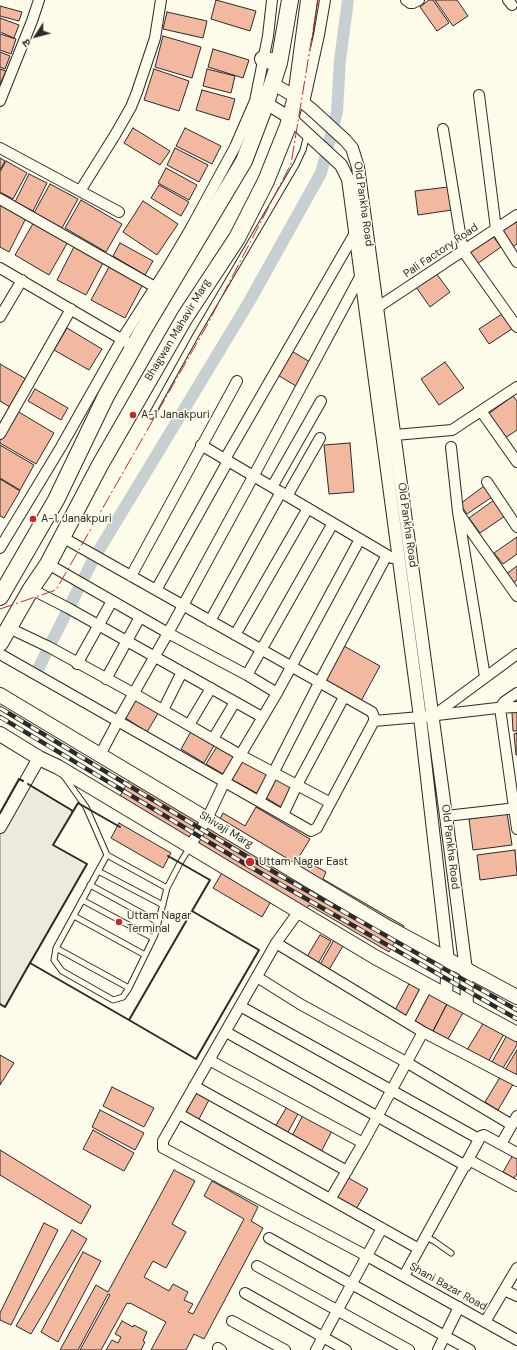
<!DOCTYPE html>
<html>
<head>
<meta charset="utf-8">
<style>
	body { margin:0 }
	#map { position:relative; width:517px; height:1350px; overflow:hidden; background:#fdfbea; font-family:"DM Sans","Noto Sans Devanagari",sans-serif }
	canvas { display:block }
	.north { position:absolute; left:16px; top:16px; width:40px; height:40px; -webkit-text-stroke:3px #fdfbea; paint-order:stroke; rotate:234deg; font-size:11px; font-weight:700; line-height:16px; text-align:center; color:#2b2b2b }
	.north::after { content:''; display:block; margin:auto; width:14px; height:18px; background:#2b2b2b; clip-path:polygon(50% 0,100% 100%,50% 72%,0 100%) }
</style>
</head>
<body>
<div id="map">
<canvas width="517" height="1350"></canvas>
<div class="north">उ</div>
</div>
<script>
const ctx = document.querySelector('canvas').getContext('2d');
ctx.lineJoin = 'round';
function fillPath(path, color) {
  ctx.fillStyle = color;
  ctx.fill(path, 'evenodd');
}
function poly(rows) {
  const path = new Path2D();
  for (const r of rows) {
    path.moveTo(r[0], r[1]);
    for (let i = 2; i < r.length; i += 2) path.lineTo(r[i], r[i + 1]);
  }
  return path;
}
function strokePath(path, color, width, dash) {
  ctx.strokeStyle = color;
  ctx.lineWidth = width;
  ctx.lineCap = dash ? 'butt' : 'round';
  ctx.setLineDash(dash || []);
  ctx.stroke(path);
}
function label(font, color, halo, rows, align = 'center') {
  ctx.font = font + ' "DM Sans",sans-serif';
  ctx.lineWidth = 3;
  ctx.setLineDash([]);
  ctx.textBaseline = 'middle';
  ctx.strokeStyle = halo;
  ctx.fillStyle = color;
  for (const [text, x, y, turn = 0] of rows) {
    ctx.save();
    ctx.translate(x, y);
    ctx.rotate((+turn || 0) * Math.PI / 180);
    ctx.textAlign = isNaN(turn) ? turn : align;
    if (halo) ctx.strokeText(text, 0, 0);
    ctx.fillText(text, 0, 0);
    ctx.restore();
  }
}
const parking = poly([
	[19,779,73,811,53,845,87,864,5,1007,0,1004,0,813,19,779]
]);
fillPath(parking, '#eceadb');
strokePath(parking, '#74746e', 1);
strokePath(poly([
	[38,669,93,560,249,302,321,173,337,112,340,60,348,0]
]), '#c7d0d0', 12);
const building = poly([
	[216,0,256,11,250,31,211,19,216,0],
	[429,0,433,0,449,23,437,31,420,7,429,0],
	[435,0,457,0,468,16,453,26,435,0],
	[0,6,22,12,19,21,0,16,0,6],
	[167,12,207,21,203,38,163,29,167,12],
	[0,18,19,25,14,38,0,32,0,18],
	[0,34,16,39,11,54,0,50,0,34],
	[163,36,201,47,192,78,155,67,163,36],
	[213,49,249,60,243,78,208,67,213,49],
	[0,52,10,56,5,69,0,67,0,52],
	[0,69,6,71,0,84,0,69],
	[154,69,189,81,179,111,144,100,154,69],
	[207,69,235,76,231,93,203,86,207,69],
	[202,90,235,99,229,120,196,110,202,90],
	[133,128,170,151,160,165,124,143,133,128],
	[185,128,221,146,212,164,176,146,185,128],
	[175,148,208,165,199,182,167,165,175,148],
	[0,158,5,161,0,170,0,158],
	[6,161,27,173,13,199,0,192,0,172,6,161],
	[166,168,197,185,189,200,158,183,166,168],
	[29,174,47,183,33,211,15,202,29,174],
	[50,184,78,199,62,228,34,213,50,184],
	[159,185,189,202,181,216,151,198,159,185],
	[448,187,452,210,418,215,415,191,448,187],
	[81,200,122,224,106,252,65,228,81,200],
	[143,201,178,224,157,255,123,232,143,201],
	[0,202,27,216,9,252,0,247,0,202],
	[517,218,517,244,511,248,499,231,517,218],
	[35,220,69,240,49,275,15,255,35,220],
	[492,235,501,247,477,264,468,252,492,235],
	[120,243,153,261,145,275,113,256,120,243],
	[75,245,104,261,86,295,57,280,75,245],
	[109,267,143,284,125,318,91,300,109,267],
	[436,273,450,292,430,307,416,287,436,273],
	[505,312,515,327,489,344,479,329,505,312],
	[67,328,102,349,89,370,54,350,67,328],
	[290,350,310,362,296,386,276,374,290,350],
	[445,362,464,388,439,405,421,379,445,362],
	[0,364,26,379,10,407,0,401,0,364],
	[35,389,68,408,61,420,28,401,35,389],
	[513,396,517,401,517,430,505,438,488,414,513,396],
	[17,411,54,433,36,464,0,443,0,440,17,411],
	[350,443,354,492,329,494,324,445,350,443],
	[0,445,34,465,20,490,0,478,0,445],
	[0,479,20,491,4,518,0,516,0,479],
	[484,486,492,497,467,514,460,504,484,486],
	[494,500,505,516,480,533,469,518,494,500],
	[517,537,517,554,503,564,494,553,517,537],
	[517,566,517,580,512,584,505,575,517,566],
	[342,645,380,666,361,701,323,681,342,645],
	[137,696,160,710,147,732,124,717,137,696],
	[512,712,517,712,517,731,513,731,512,712],
	[193,728,216,742,204,763,181,749,193,728],
	[517,733,517,755,516,755,514,734,517,733],
	[218,745,236,755,225,775,206,764,218,745],
	[242,759,271,775,260,795,231,779,242,759],
	[134,771,219,821,223,813,245,826,256,807,310,839,299,857,326,872,323,879,404,926,389,952,309,905,304,914,274,896,262,917,213,888,225,868,201,854,205,847,120,796,134,771],
	[275,776,293,787,281,807,263,796,275,776],
	[507,813,512,845,473,850,469,819,507,813],
	[119,823,171,853,163,868,111,838,119,823],
	[515,850,517,875,480,880,477,855,515,850],
	[320,935,331,941,316,967,305,960,320,935],
	[334,940,343,946,327,973,318,968,334,940],
	[411,980,426,988,410,1018,395,1010,411,980],
	[427,991,448,1002,433,1031,411,1019,427,991],
	[448,1002,464,1011,448,1039,433,1031,448,1002],
	[484,1022,504,1034,488,1062,467,1050,484,1022],
	[507,1035,517,1041,517,1045,503,1068,492,1062,507,1035],
	[517,1050,517,1073,515,1076,505,1070,517,1050],
	[0,1055,14,1063,0,1085,0,1055],
	[502,1074,515,1081,498,1110,485,1102,502,1074],
	[112,1087,154,1108,144,1127,103,1106,112,1087],
	[197,1091,210,1098,198,1121,185,1114,197,1091],
	[288,1105,299,1112,287,1134,275,1127,288,1105],
	[100,1110,144,1133,135,1150,92,1127,100,1110],
	[304,1113,333,1129,321,1152,292,1136,304,1113],
	[93,1130,134,1153,124,1171,83,1149,93,1130],
	[0,1150,91,1206,81,1224,0,1175,0,1150],
	[514,1153,517,1155,517,1174,514,1178,503,1172,514,1153],
	[174,1170,195,1181,172,1224,186,1232,166,1268,153,1261,144,1277,169,1291,173,1284,188,1292,184,1300,193,1304,188,1312,193,1314,244,1219,204,1196,212,1181,258,1207,251,1221,263,1228,204,1339,194,1334,186,1350,151,1350,166,1322,130,1303,129,1304,127,1303,101,1350,80,1350,110,1295,108,1294,78,1350,60,1350,96,1285,108,1292,174,1170],
	[345,1176,368,1189,356,1209,334,1195,345,1176],
	[44,1223,58,1230,11,1325,0,1320,0,1313,44,1223],
	[72,1230,87,1239,31,1334,16,1326,72,1230],
	[83,1252,101,1261,58,1342,41,1332,83,1252],
	[122,1321,133,1327,134,1325,147,1332,143,1341,145,1342,141,1350,106,1350,112,1340,118,1343,121,1337,115,1334,122,1321]
]);
fillPath(building, '#f2b8a0');
strokePath(building, '#2b2b2b', 1);
const service = poly([
	[151,416,196,335,296,165,303,150,307,135],
	[64,776,86,807,107,855,167,888],
	[107,855,56,948,54,960,62,971,113,1000,123,997,129,988,155,935,167,888,180,863,190,847],
	[98,871,163,905],
	[90,885,158,922],
	[82,900,153,938],
	[74,916,145,955],
	[56,948,129,988],
	[426,1237,434,1241,451,1253]
]);
const minor = poly([
	[406,0,410,3,413,3,419,0],
	[508,0,512,5],
	[479,95,496,229,517,262],
	[0,101,32,21,39,0],
	[304,103,319,35,325,0],
	[443,129,463,251,517,327],
	[0,148,119,212],
	[80,191,115,135,131,107,137,92,155,38,161,0],
	[0,199,155,287],
	[0,268,128,343],
	[372,311,517,215],
	[0,317,22,280],
	[481,411,517,462],
	[0,434,71,309],
	[395,435,452,430,517,387],
	[201,445,392,558],
	[451,447,458,512,485,677],
	[225,459,355,233],
	[487,482,517,527],
	[272,487,321,401],
	[287,496,320,438],
	[459,514,517,596],
	[0,548,61,447,122,339,168,267,191,228,235,147,255,101,268,36,272,0],
	[48,564,168,633,247,675,277,693],
	[131,576,237,381],
	[31,589,68,608,262,717],
	[156,590,228,461],
	[210,621,281,492],
	[9,628,49,647,133,693,244,757,329,802],
	[235,635,308,508],
	[0,654,311,831,317,828,374,721,374,717,372,712,62,537],
	[77,664,112,601],
	[247,675,333,523],
	[106,679,140,617],
	[517,693,504,702,500,708,517,829],
	[163,710,182,672],
	[433,716,517,654],
	[374,721,420,717,497,708,517,707],
	[189,725,211,688],
	[213,739,235,702],
	[100,755,118,721,168,633,254,475,361,275],
	[259,801,319,683,387,555],
	[283,815,297,785,344,697],
	[446,816,517,808],
	[190,846,207,819,225,781,277,693,360,539],
	[299,911,276,943,163,1141,163,1148,367,1256,517,1340],
	[276,943,423,1032,517,1081],
	[257,977,300,1004,406,1062,512,1125],
	[240,1006,479,1139],
	[408,1023,428,985],
	[226,1032,466,1166],
	[209,1060,363,1143],
	[194,1086,347,1171],
	[179,1114,419,1249],
	[501,1144,517,1116],
	[469,1160,517,1186],
	[331,1198,363,1143,423,1032],
	[269,1238,470,1350],
	[257,1266,409,1350],
	[404,1276,481,1136,484,1135,517,1153],
	[504,1290,517,1296],
	[245,1293,346,1350],
	[232,1321,285,1350],
	[485,1322,517,1268],
	[218,1348,221,1350],
	[316,1350,382,1228],
	[438,1350,459,1307]
]);
const tertiary = poly([
	[273,84,296,97,310,108,345,140,352,148,358,167,446,816,466,970,467,1006],
	[266,103,290,118,316,142,341,165,348,179,420,717,448,961,446,995],
	[0,827,39,758]
]);
const secondary = poly([
	[0,695,387,927,517,997],
	[0,734,39,758,58,767,375,957,517,1034]
]);
const primary = poly([
	[263,59,279,63],
	[0,597,56,500,106,396,142,332,244,161,266,103,279,63,290,0],
	[0,643,31,589,48,564,100,465,185,317,237,238,266,181,288,126,296,97,309,0]
]);
strokePath(service, '#2b2b2b', 7);
strokePath(minor, '#2b2b2b', 12);
strokePath(tertiary, '#2b2b2b', 14);
strokePath(secondary, '#2b2b2b', 16);
strokePath(primary, '#2b2b2b', 18);
strokePath(service, '#fdfbea', 5);
strokePath(minor, '#fdfbea', 10);
strokePath(tertiary, '#fdfbea', 12);
strokePath(secondary, '#fdfbea', 14);
strokePath(primary, '#fdfbea', 16);
const rail = poly([
	[0,708,251,859,517,1010],
	[0,717,247,865,517,1019]
]);
strokePath(rail, '#2b2b2b', 4.5);
strokePath(rail, '#fdfbea', 3, [9]);
strokePath(poly([
	[28,784,73,811,72,812],
	[0,813,19,779,23,781],
	[120,827,78,803,53,845,87,864,30,963,129,1020,192,911],
	[168,856,210,880,192,911,129,1020,196,1059,259,950,192,911],
	[0,1004,5,1007,31,961]
]), '#2b2b2b', 2);
strokePath(poly([
	[0,609,56,590,206,327,291,164,318,0]
]), '#c62828', 1, [14, 3, 2, 3]);
for (const [x, y, r, color] of [
	[133,415,4,"#c62828"],
	[33,519,4,"#c62828"],
	[250,862,5,"#c62828"],
	[119,922,4,"#c62828"]
]) {
  const dot = new Path2D();
  dot.arc(x, y, r, 0, 2 * Math.PI);
  ctx.fillStyle = color;
  ctx.fill(dot);
  strokePath(dot, '#fdfbea', 1.5);
}
label('11px', '#2b2b2b', '#fdfbea', [
	["Old Pankha Road",363,204,82],
	["Pali Factory Road",441,251,-34],
	["Bhagwan Mahavir Marg",178,330,-59],
	["Old Pankha Road",407,525,82],
	["Shivaji Marg",226,830,31],
	["Old Pankha Road",450,847,83],
	["Shani Bazar Road",448,1287,29]
]);
label('11px', '#2b2b2b', '#fdfbea', [
	["A-1 Janakpuri",141,415],
	["A-1, Janakpuri",41,519],
	["Uttam Nagar East",259,862],
	["Uttam Nagar",127,916],
	["Terminal",127,929]
], 'left');
</script>
</body>
</html>
